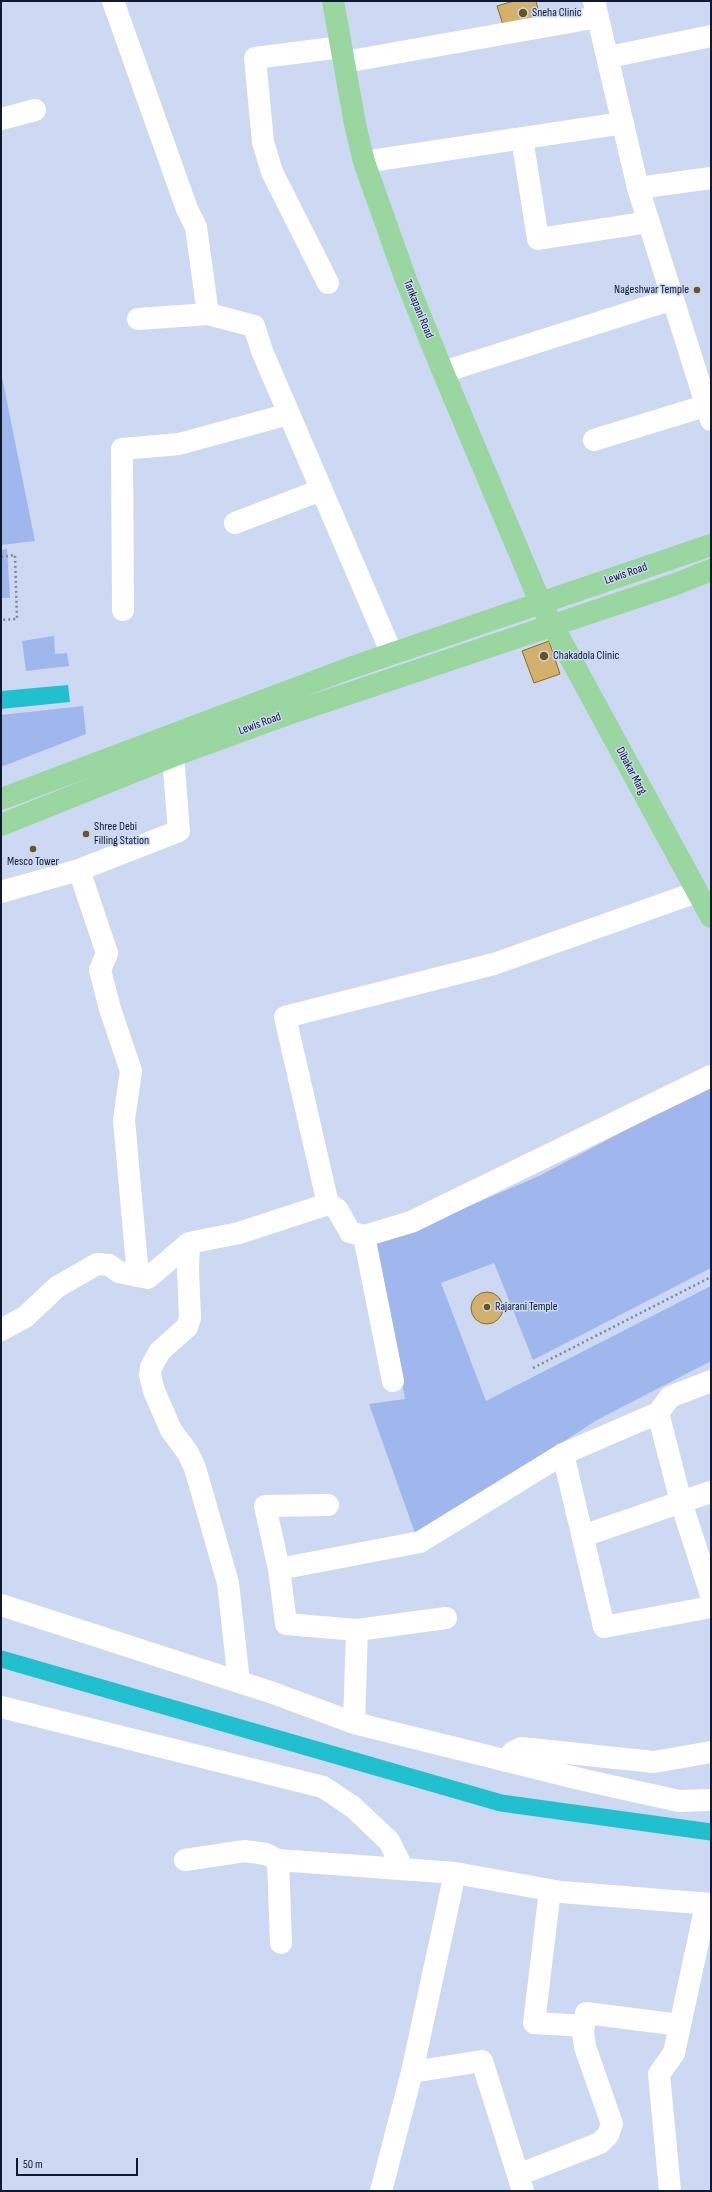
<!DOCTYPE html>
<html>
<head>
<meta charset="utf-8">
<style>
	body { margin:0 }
	#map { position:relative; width:712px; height:2192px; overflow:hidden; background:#cdd9f3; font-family:"Sofia Sans Condensed",sans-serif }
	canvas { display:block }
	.frame { position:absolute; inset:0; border:2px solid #0f1930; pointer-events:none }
	.scale { position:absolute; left:16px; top:2158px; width:122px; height:18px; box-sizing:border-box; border:2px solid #0f1930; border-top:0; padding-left:5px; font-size:12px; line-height:14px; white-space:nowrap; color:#0f1930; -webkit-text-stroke:3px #cdd9f3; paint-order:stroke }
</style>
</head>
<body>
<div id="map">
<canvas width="712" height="2192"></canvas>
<div class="frame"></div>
<div class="scale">50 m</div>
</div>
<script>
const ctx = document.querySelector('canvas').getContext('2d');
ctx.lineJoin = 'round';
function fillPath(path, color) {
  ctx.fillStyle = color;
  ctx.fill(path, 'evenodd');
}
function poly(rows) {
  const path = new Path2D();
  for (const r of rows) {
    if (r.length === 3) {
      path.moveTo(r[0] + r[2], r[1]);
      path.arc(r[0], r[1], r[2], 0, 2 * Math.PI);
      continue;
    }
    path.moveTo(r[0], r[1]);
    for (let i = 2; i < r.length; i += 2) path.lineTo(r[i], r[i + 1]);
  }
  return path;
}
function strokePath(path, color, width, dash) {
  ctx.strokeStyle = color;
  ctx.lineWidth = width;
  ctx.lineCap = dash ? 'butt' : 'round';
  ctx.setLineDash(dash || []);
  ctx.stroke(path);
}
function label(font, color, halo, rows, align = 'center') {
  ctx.font = font + ' "Sofia Sans Condensed",sans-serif';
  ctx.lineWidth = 3;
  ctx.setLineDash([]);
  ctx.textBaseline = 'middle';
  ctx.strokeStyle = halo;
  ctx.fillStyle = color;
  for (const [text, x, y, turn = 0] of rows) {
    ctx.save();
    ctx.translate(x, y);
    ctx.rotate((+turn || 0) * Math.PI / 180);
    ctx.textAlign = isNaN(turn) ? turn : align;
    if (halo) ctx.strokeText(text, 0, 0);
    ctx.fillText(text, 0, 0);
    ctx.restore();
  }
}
fillPath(poly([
	[1,372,35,541,1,545],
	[7,549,10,598,1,598,1,550],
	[54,636,55,654,67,653,69,666,26,671,22,641],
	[83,706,86,734,1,767,1,715],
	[711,1085,711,1268,533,1360,494,1263,441,1283,486,1401,711,1286,711,1361,597,1420,453,1513,415,1533,369,1404,405,1399,374,1242,402,1235,539,1176]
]), '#9fb7ec');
fillPath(poly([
	[68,685,70,702,1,709,1,691]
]), '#21c0cf');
strokePath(poly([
	[1,1659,501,1803,711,1832]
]), '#21c0cf', 17);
const building = poly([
	[514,1,536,1,541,21,505,31,497,6,514,1],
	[549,641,560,674,534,683,522,651,549,641],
	[487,1308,16]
]);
fillPath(building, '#d1b16c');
strokePath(building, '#896b23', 1);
strokePath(poly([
	[1,557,15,555,17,619,1,620],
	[533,1368,711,1277]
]), '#7c87a0', 2.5, [2, 3]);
strokePath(poly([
	[113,1,187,209,196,227,208,314,254,326,262,351,392,654],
	[594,1,638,188,711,420],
	[609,57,711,36],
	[345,62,598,17],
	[1,119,35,110],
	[522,138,538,239,649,222],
	[364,162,623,123],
	[638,188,711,178],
	[328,283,272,172,263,142,255,58,341,47],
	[138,319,208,314],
	[443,372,673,299],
	[594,440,711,404],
	[235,523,321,490],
	[123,610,122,449,179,444,289,414],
	[79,870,107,953,100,970,110,1009,131,1071,124,1120,138,1276],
	[1,892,79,870,179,831,173,756],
	[364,1236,411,1222,711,1076],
	[189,1243,188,1270,190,1318,187,1327,160,1351,151,1367,150,1375,154,1391,171,1430,188,1453,195,1468,228,1583,239,1682],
	[1,1330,25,1317,57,1287,97,1264,109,1265,119,1272,148,1278,189,1243,239,1233,328,1204],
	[393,1381,364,1236,350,1232,337,1209,328,1204,285,1017,494,964,697,892],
	[563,1454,604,1627,711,1607],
	[711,1492,681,1502,711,1595],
	[583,1536,681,1502,658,1413],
	[279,1569,265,1506,328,1505],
	[1,1605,273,1693,354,1723,584,1780,679,1801,711,1800],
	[357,1630,286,1624,279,1569,420,1542,563,1454,658,1413,670,1397,711,1381],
	[1,1707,323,1787,353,1807,389,1841,403,1869],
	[354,1723,357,1630,446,1618],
	[506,1761,513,1752,521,1748,654,1762,711,1752],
	[185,1860,245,1851,266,1854,278,1860],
	[550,1890,534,2023,584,2026],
	[281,1943,278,1860,455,1873,561,1892,711,1904],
	[412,2072,482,2061,523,2191],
	[518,2175,600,2143,608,2135,612,2124,585,2047,583,2032,586,2013,680,2025],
	[381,2191,412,2072,455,1873],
	[670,2191,659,2074,674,2053,706,1905]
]), '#fff', 22);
strokePath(poly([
	[333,1,355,124,364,162,406,280,443,372,541,604,711,917],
	[1,799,350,668,711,545],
	[1,825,173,756,291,713,676,584,711,570]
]), '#99d6a0', 22);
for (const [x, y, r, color] of [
	[523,13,5,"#695423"],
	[697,290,4,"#695423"],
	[544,656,5,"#695423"],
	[86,834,4,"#695423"],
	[33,849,4,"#695423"],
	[487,1307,4,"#695423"]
]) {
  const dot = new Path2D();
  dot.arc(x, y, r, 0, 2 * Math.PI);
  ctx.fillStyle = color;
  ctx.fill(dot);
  strokePath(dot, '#cdd9f3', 1.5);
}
label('12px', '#0f1930', '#cdd9f3', [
	["Sneha Clinic",532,13],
	["Nageshwar Temple",689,290,"right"],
	["Chakadola Clinic",553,656],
	["Shree Debi",94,827],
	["Filling Station",94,841],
	["Mesco Tower",33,862,"center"],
	["Rajarani Temple",495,1307]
], 'left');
label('12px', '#0f1930', '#cdd9f3', [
	["Tankapani Road",418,309,68],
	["Lewis Road",626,574,-19],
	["Lewis Road",260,724,-20],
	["Dibakar Marg",631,771,62]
]);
</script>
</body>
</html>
